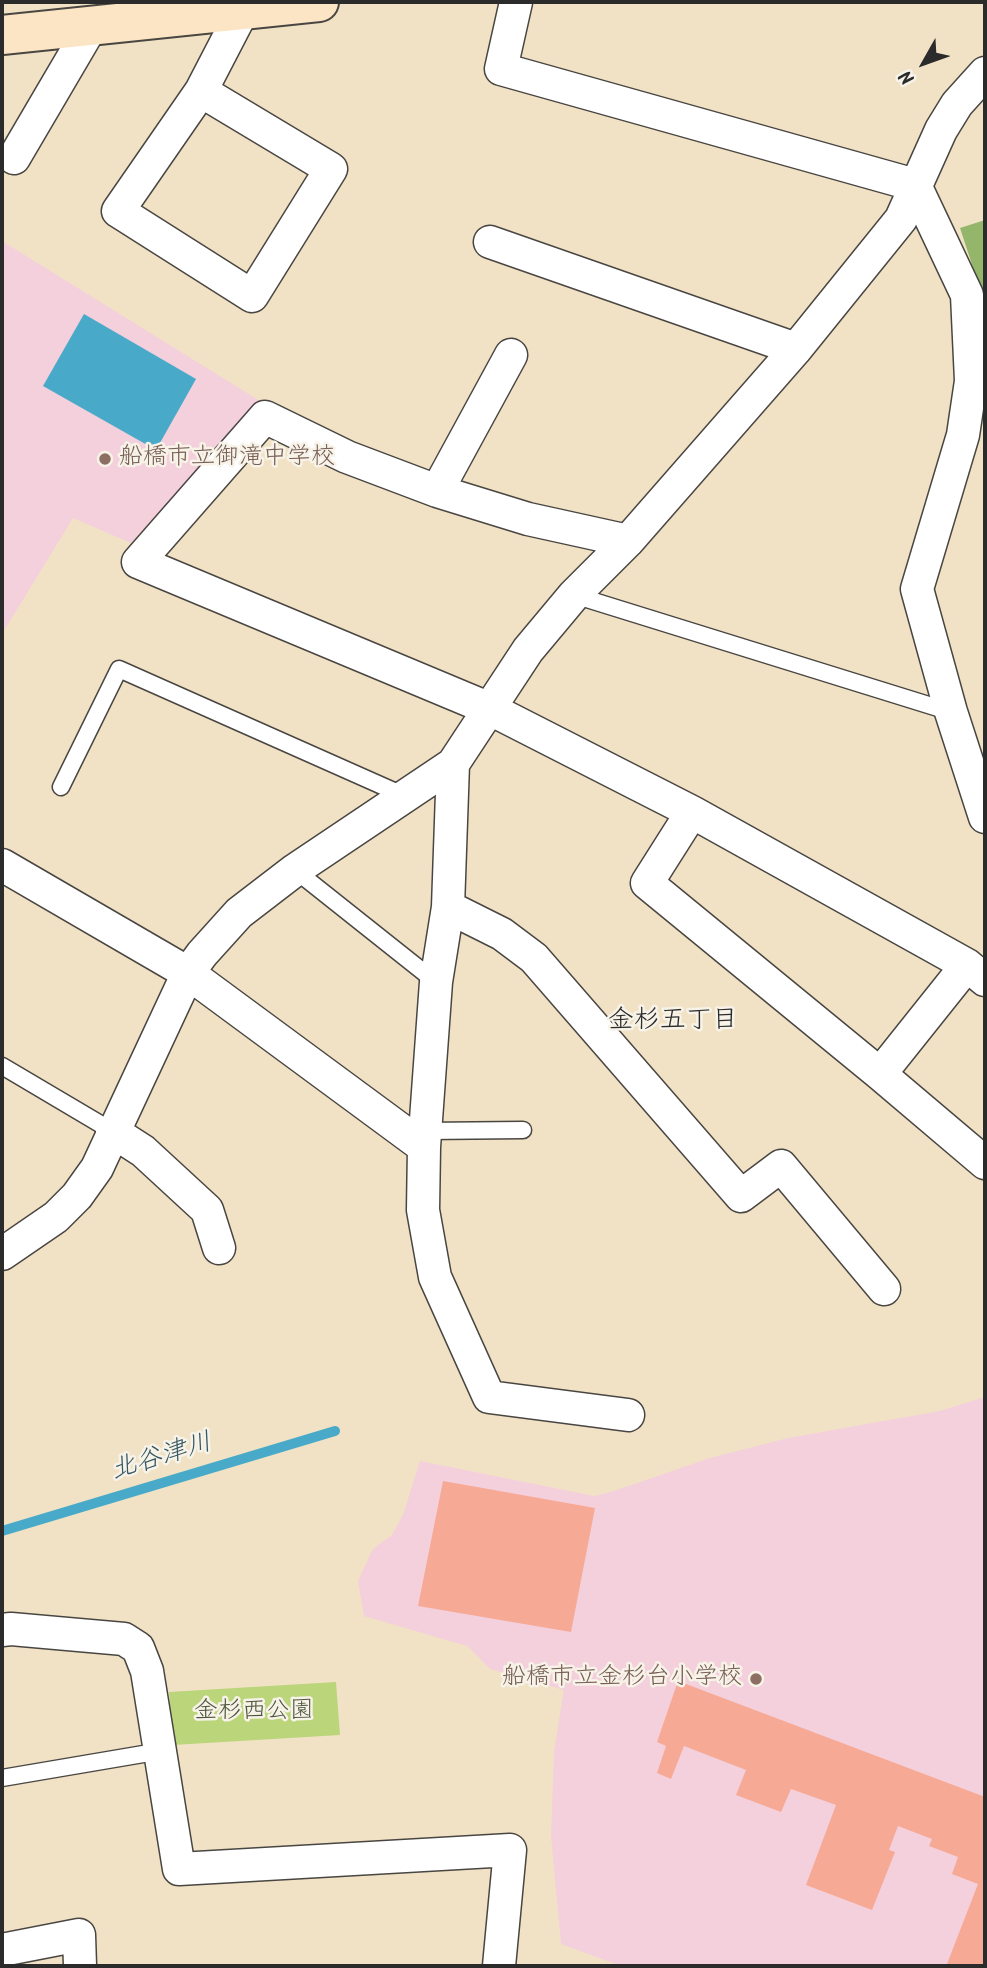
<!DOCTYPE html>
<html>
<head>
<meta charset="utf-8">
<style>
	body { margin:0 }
	#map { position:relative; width:987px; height:1968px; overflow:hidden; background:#f1e2c6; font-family:Kalam,sans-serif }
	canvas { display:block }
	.frame { position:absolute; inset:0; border:4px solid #2b2b2b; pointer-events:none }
	.north { position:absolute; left:889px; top:28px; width:70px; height:70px; -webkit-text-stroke:5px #f7f3e8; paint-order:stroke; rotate:230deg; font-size:19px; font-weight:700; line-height:28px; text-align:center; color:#2b2b2b }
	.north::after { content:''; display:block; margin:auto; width:24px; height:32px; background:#2b2b2b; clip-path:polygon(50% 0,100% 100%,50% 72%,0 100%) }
</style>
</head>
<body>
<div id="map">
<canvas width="987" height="1968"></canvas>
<div class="frame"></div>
<div class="north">N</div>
</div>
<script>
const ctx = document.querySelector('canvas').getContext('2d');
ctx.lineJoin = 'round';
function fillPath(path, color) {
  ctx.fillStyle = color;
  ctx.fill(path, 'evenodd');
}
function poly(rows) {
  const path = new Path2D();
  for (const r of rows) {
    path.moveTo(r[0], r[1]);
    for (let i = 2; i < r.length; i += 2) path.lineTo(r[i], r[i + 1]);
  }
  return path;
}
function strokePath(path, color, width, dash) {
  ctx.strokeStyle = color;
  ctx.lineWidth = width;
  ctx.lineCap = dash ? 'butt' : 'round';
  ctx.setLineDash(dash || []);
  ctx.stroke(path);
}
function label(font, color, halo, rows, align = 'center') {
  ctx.font = font + ' Kalam,"Klee One",sans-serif';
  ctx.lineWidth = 5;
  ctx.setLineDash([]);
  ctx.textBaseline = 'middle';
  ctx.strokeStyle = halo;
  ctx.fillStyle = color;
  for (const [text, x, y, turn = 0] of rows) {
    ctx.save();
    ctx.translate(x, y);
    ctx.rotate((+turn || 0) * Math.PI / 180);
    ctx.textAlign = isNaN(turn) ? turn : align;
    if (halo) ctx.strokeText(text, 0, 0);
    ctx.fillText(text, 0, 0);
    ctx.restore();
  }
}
fillPath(poly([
	[2,241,260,401,131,543,73,518,2,634],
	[985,1397,985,1966,621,1966,561,1944,551,1836,554,1751,564,1690,490,1669,467,1646,364,1616,358,1581,373,1549,392,1535,403,1515,420,1461,594,1496,611,1492,710,1458,788,1438,940,1411]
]), '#f4cfdc');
fillPath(poly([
	[336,1682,340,1735,173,1745,169,1692]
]), '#bbd57a');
fillPath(poly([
	[985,220,985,347,982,295,960,228]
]), '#94b66a');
fillPath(poly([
	[84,314,196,379,156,450,43,386]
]), '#48aac8');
strokePath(poly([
	[2,1531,335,1431]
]), '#48aac8', 10);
fillPath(poly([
	[443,1481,595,1508,571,1632,418,1606],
	[678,1681,985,1797,985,1966,953,1966,947,1964,978,1884,952,1874,958,1857,929,1846,932,1839,898,1826,889,1850,895,1852,872,1910,806,1885,836,1805,791,1789,781,1812,736,1795,746,1770,684,1746,671,1779,657,1773,666,1746,657,1742]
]), '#f6aa95');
const service = poly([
	[574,595,951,712],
	[61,787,119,669,405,796],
	[295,870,436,982],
	[2,1066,112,1131],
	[425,1131,523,1130],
	[2,1778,161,1751]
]);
const minor = poly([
	[516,2,501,69,915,185,967,295,971,381,963,435,917,589,951,712,985,817],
	[201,91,118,211,252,296,331,169,201,91,243,10],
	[14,158,92,25],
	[490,242,796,349],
	[437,491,511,355],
	[628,541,528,519,437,491,347,457,265,417,138,562,490,709,692,812,967,965,985,980],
	[453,764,448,907,436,982,424,1147,423,1210,435,1277,489,1397,628,1415],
	[692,812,647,883,880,1074,985,1163],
	[2,865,188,973,424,1147],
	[448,907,502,934,534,958,741,1196,781,1166,884,1289],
	[880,1074,967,965],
	[112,1131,143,1151,207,1210,219,1248],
	[2,1254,56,1217,77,1196,97,1168,188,973,202,954,239,913,295,870,453,764,528,650,574,595,628,541,796,349,901,219,941,130,957,104,985,73],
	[2,1630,11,1629,124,1639,138,1648,147,1671,179,1869,510,1850,499,1966],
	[2,1950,79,1935,80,1966]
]);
const secondary = poly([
	[2,35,319,2]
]);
strokePath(service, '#494642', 19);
strokePath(minor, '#494642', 35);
strokePath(secondary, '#494642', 42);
strokePath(service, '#fff', 16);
strokePath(minor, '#fff', 32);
strokePath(secondary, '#fce5c4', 38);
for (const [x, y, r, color] of [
	[105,459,7,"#8d6e63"],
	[756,1679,7,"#8d6e63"]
]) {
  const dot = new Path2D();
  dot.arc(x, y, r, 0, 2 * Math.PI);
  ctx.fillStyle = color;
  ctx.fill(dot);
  strokePath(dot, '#f7f3e8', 2.5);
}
label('24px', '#785e54', '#f7f3e8', [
	["船橋市立御滝中学校",119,459],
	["船橋市立金杉台小学校",742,1679,"right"]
], 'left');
label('24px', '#4f563f', '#f7f3e8', [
	["金杉西公園",254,1713]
]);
label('26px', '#2b2b2b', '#f7f3e8', [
	["金杉五丁目",673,1023]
]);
label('italic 26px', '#355762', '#f7f3e8', [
	["北谷津川",162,1459,-17]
]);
</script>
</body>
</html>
